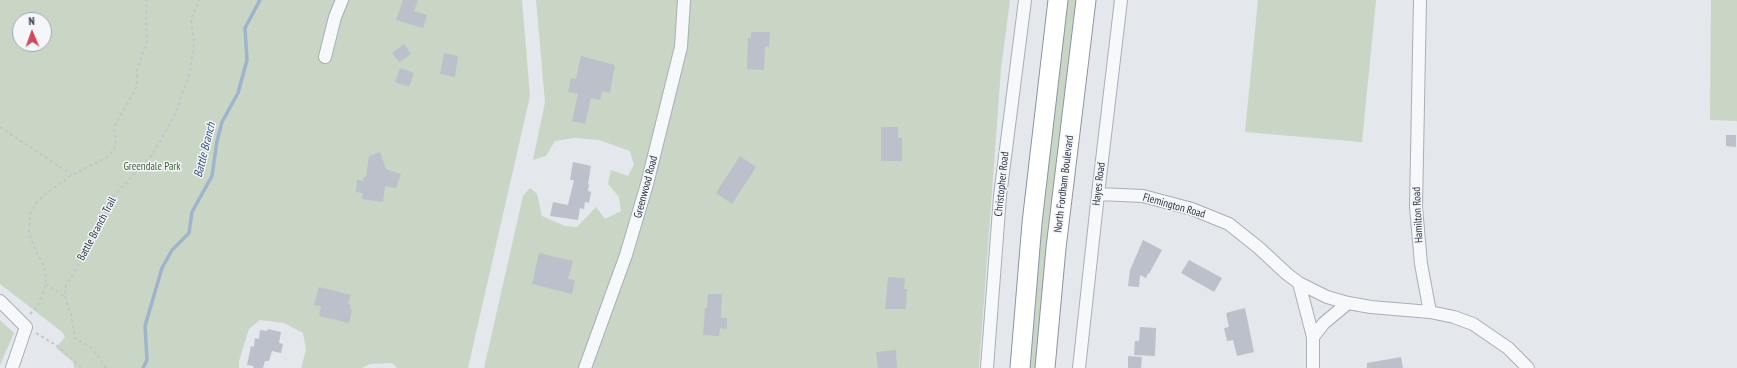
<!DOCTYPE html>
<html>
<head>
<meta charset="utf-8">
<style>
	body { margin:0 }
	#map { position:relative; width:1737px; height:368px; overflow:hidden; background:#e4e7ec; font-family:"PT Sans Narrow",sans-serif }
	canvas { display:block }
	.north { position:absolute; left:12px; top:12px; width:40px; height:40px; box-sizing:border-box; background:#f4f6f9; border:1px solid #a4a8b1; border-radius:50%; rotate:358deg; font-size:11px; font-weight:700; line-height:16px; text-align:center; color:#2b3445 }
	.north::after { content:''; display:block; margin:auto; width:14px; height:18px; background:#d1495b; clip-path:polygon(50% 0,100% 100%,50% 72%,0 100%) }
</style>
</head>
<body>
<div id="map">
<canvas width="1737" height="368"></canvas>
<div class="north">N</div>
</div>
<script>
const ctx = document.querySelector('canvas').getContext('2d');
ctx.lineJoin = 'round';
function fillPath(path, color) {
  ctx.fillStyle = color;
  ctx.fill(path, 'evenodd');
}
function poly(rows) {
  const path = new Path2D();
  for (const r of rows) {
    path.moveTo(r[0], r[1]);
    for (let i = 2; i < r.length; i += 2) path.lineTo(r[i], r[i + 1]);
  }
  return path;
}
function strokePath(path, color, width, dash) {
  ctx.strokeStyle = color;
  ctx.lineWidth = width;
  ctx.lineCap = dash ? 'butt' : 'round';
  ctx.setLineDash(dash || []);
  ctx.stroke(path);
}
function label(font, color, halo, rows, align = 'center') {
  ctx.font = font + ' "PT Sans Narrow",sans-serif';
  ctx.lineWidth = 3;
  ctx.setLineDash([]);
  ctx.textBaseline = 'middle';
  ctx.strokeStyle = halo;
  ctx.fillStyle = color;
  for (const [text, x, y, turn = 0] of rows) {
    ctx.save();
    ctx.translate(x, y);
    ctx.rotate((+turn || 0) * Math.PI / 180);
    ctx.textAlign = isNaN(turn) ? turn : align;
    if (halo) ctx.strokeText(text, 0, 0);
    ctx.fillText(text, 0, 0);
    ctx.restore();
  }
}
fillPath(poly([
	[0,0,522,0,530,96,468,368,397,368,392,363,370,364,362,368,301,368,306,350,303,333,284,323,260,320,249,329,239,361,239,368,74,368,73,362,56,348,65,337,62,332,0,284],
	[20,20,44,20,44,44,20,44],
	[536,0,1010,0,1001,69,979,368,484,368,523,196,530,188,537,194,542,216,565,226,577,227,596,207,605,219,621,211,619,197,608,184,611,170,628,176,634,165,630,151,599,140,574,138,555,141,546,156,533,160,545,102],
	[1065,0,1077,0,1039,368,1026,368,1031,296],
	[1258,0,1376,0,1362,142,1245,132],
	[1711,0,1737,0,1737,121,1710,120],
	[0,320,14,333,0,365]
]), '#c9d6c5');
strokePath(poly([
	[143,368,147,360,145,326,162,268,172,250,189,233,192,212,212,176,217,141,222,122,238,93,247,60,245,28,260,0]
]), '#9fb4cc', 3.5);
fillPath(poly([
	[403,0,418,0,414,11,427,15,423,28,396,20],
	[751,32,770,32,769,47,765,46,764,70,747,69,748,38,751,38],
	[404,44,411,54,399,62,392,53],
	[444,53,458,56,455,77,440,74],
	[581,56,615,65,610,93,602,91,600,100,591,98,585,124,572,121,578,94,568,92,571,78,576,79],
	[400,68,414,73,409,87,395,82],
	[881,127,898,127,898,138,902,138,902,161,881,161],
	[1726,135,1736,135,1736,147,1726,146],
	[380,152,386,169,401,174,396,188,385,186,383,202,362,199,363,193,356,192,357,180,363,181,364,177,366,177,369,156],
	[740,156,756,167,732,204,716,193],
	[573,162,591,166,588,184,589,184,588,191,591,192,589,203,585,202,584,209,580,208,578,220,550,216,553,202,568,205,574,180,570,180],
	[1143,240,1162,250,1149,274,1148,273,1146,278,1140,275,1139,287,1128,286,1130,270],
	[539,253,573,261,568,279,575,280,572,294,532,284],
	[1189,260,1222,278,1214,292,1181,273],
	[888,277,905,278,904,289,907,289,906,309,885,309],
	[319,287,351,295,348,304,351,305,350,309,352,310,349,323,319,316,321,306,314,305],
	[708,294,722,294,721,318,727,318,727,329,720,328,719,336,703,335,705,308,707,308],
	[1245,308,1254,352,1237,356,1233,340,1227,341,1224,328,1229,327,1226,313],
	[1140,327,1156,328,1155,356,1134,355,1135,341,1139,341],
	[268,329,281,332,279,343,283,344,281,353,272,351,269,361,265,361,263,368,253,368,254,366,247,365,251,346,254,347,255,338,259,339,260,330,267,331],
	[896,350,897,368,878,368,876,352],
	[1128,356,1142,357,1141,368,1128,368],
	[1401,357,1403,368,1367,368,1367,363]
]), '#bbc0ca');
const minor = poly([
	[1420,0,1416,207,1421,264,1430,312],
	[325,57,335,17,342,0],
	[1098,194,1143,196,1192,209,1229,224,1259,248,1287,274,1299,283,1327,297,1348,303,1371,307,1430,312,1454,317,1473,324,1508,348,1528,368],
	[1299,283,1313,337,1313,368],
	[0,301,26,327,12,368],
	[1313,337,1324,323,1348,303],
	[585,368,626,255,647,184,681,47,684,0],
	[987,368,1000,196,1025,0],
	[1079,368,1098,194,1121,0]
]);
const trunk = poly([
	[1020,368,1032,223,1058,0],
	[1045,368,1056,248,1086,0]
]);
strokePath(minor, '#a9aeb7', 14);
strokePath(trunk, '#8b94a3', 21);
strokePath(poly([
	[0,127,72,175],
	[46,284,65,297],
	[30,314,38,306,46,284,45,269,34,247,29,232,30,214,37,202,48,192,72,175,107,157,114,149,116,142,114,127,137,86,137,70,147,41,146,12,147,0],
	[36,333,59,347,82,368],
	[106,368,98,356,90,347,75,338,71,314,65,297,66,286,86,251,112,198,152,155,174,116,190,73,194,42,191,20,199,0]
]), '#c2c5cb', 2, [3, 3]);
strokePath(minor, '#f7f8fa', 12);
strokePath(trunk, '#fff', 19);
label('11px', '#3f6138', '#f4f6f9', [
	["Greendale Park",152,167]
]);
label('11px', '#2b3445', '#f4f6f9', [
	["Christopher Road",1002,184,-84],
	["North Fordham Boulevard",1064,184,-83],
	["Hayes Road",1099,184,-83],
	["Greenwood Road",646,187,-75],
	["Flemington Road",1174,206,16],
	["Hamilton Road",1418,215,-93],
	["Battle Branch Trail",97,229,-62]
]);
label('italic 12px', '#34527a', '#f4f6f9', [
	["Battle Branch",205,150,-76]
]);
</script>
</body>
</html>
